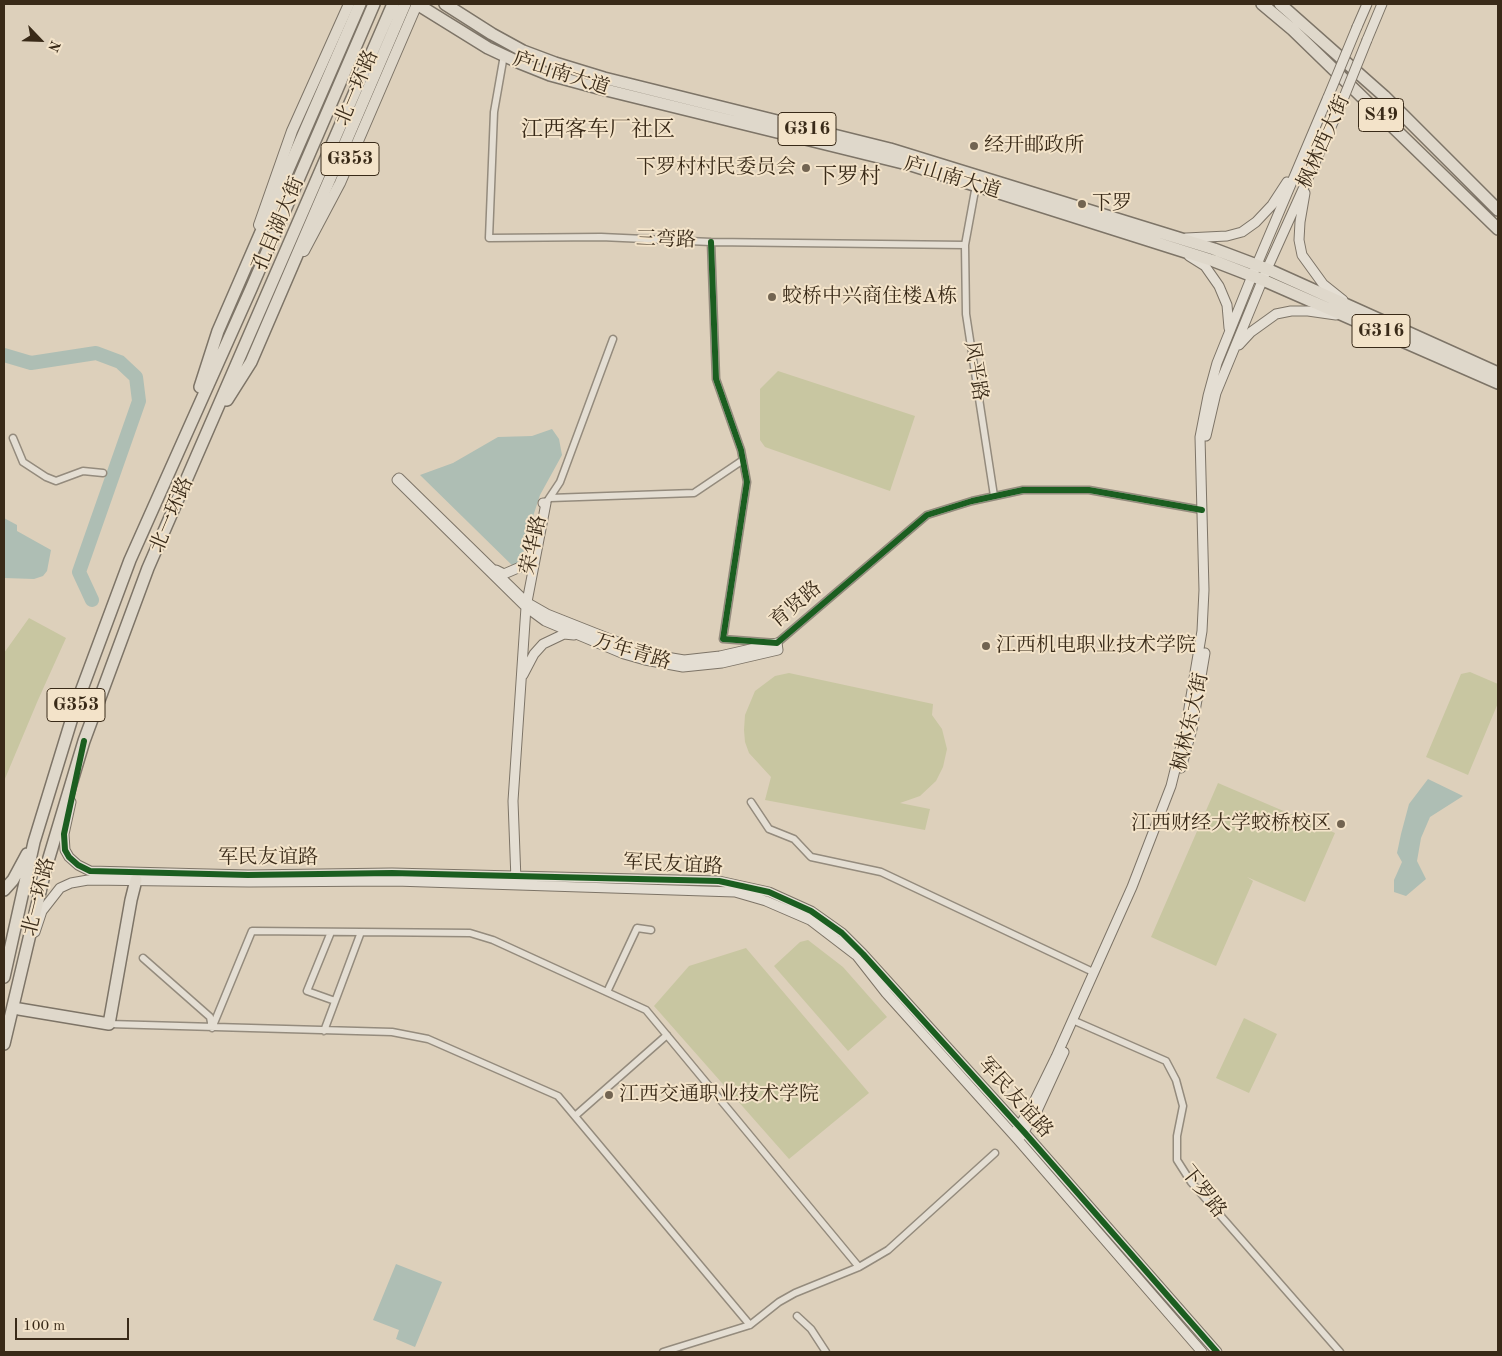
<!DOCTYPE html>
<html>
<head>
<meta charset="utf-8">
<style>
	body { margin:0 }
	#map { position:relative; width:1502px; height:1356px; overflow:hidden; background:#ddd0bb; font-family:"Old Standard TT",serif }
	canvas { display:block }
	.frame { position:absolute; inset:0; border:5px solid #392a18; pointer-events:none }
	.north { position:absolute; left:15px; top:15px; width:50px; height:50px; -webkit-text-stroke:4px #f3e3c9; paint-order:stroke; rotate:114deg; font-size:14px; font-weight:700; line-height:20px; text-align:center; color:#392a18 }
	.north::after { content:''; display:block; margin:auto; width:18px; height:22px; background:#392a18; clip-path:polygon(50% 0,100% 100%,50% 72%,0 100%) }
	.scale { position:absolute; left:15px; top:1318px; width:114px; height:22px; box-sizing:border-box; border:2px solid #392a18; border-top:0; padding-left:6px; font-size:15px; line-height:18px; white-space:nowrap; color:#392a18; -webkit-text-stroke:4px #f3e3c9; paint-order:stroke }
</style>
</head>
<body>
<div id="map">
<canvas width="1502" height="1356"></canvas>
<div class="frame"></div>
<div class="north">N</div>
<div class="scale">100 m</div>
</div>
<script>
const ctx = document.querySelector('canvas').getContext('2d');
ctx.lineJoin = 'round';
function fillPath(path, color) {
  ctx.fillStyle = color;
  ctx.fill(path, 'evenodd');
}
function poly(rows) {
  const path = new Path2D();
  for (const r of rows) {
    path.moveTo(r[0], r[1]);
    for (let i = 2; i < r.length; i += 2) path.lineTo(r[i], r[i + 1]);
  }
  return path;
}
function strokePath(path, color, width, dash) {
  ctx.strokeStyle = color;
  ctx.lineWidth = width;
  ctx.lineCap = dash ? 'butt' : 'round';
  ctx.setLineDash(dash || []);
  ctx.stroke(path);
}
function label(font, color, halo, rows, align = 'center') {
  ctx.font = font + ' "Old Standard TT","Noto Serif SC",serif';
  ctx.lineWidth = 4;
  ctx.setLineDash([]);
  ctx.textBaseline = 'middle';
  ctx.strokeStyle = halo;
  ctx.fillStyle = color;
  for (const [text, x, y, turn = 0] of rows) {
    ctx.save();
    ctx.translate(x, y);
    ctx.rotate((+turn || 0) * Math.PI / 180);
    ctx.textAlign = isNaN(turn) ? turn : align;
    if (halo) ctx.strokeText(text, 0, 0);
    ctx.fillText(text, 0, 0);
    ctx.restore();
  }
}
fillPath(poly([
	[778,371,915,416,890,491,765,447,760,440,760,389],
	[29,618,66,638,38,700,4,781,4,653],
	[1470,672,1498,684,1498,703,1468,775,1426,757,1461,674],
	[789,673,933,704,932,715,942,729,947,749,943,767,936,781,920,796,900,803,930,809,925,830,765,800,771,777,749,753,745,742,744,730,745,715,755,691,775,676],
	[1218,783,1335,833,1305,902,1247,877,1253,881,1216,966,1151,937],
	[808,940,843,967,887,1017,848,1051,774,966,800,942],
	[746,948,869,1093,789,1159,654,1006,689,966],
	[1244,1018,1277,1034,1249,1093,1216,1078]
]), '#c8c6a1');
fillPath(poly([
	[552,429,559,439,562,455,540,495,525,541,521,574,420,475,453,463,498,437,532,436],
	[4,518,17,525,17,531,51,550,47,571,43,576,34,579,4,578],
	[1428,779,1463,796,1430,817,1421,838,1417,861,1426,879,1406,896,1394,892,1394,880,1402,862,1397,853,1401,834,1409,804],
	[396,1264,442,1282,415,1347,396,1339,399,1330,373,1320]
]), '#aebeb4');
strokePath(poly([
	[4,355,31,363,96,353,120,362,136,377,139,401,79,572,92,600]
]), '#aebeb4', 14);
const street = poly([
	[504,55,494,112,489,238,601,237,711,242,965,245,976,185],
	[711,242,716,379,741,450,747,482,723,639,777,643,927,515,972,501,1023,490,1089,490,1202,510],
	[965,245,966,314,994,496],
	[13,438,23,462,46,477,56,481,83,471,103,473],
	[550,498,694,493,743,460],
	[548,500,560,482,613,339],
	[751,802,769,829,794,839,811,857,881,872,1093,972],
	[331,932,307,991,335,1001],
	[143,958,210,1017,212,1028,252,931,470,933,493,940,646,1010,859,1267],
	[607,992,637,928,651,930],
	[1077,1022,1166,1061,1176,1080,1183,1106,1177,1136,1177,1160,1191,1182,1340,1352],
	[109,1024,392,1032,428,1039,558,1096,750,1325],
	[324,1031,361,932],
	[575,1116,667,1035],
	[797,1316,811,1329,826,1352],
	[663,1352,750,1325,779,1302,795,1293,859,1267,888,1250,995,1153]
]);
const secondary = poly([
	[1357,27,1367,4],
	[1367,40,1382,4],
	[1305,193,1300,222,1299,240,1302,255,1323,284,1343,300],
	[1186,238,1227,236,1242,232,1256,222,1272,205,1287,182],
	[1189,256,1205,266,1219,286,1227,305,1229,328],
	[1239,345,1251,332,1276,314,1291,311,1308,311,1336,315],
	[1206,436,1216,393,1267,269,1340,107],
	[399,478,526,602,547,614,648,654,684,660,720,656,777,643,778,650,722,663,683,667,645,660,624,654,545,621,526,607,397,480,399,478],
	[496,570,504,574,525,565,533,550],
	[523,675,534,654,543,644,564,634,574,635],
	[1181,768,1192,729,1205,653],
	[71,802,64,834,65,850,69,857,78,865,90,871,248,875,392,873,719,881,769,892,811,911,842,933,863,954,1025,1133,1217,1352],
	[516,880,513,801,526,607,546,503,543,503],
	[35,932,42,911,60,888,71,883,88,880,249,882,395,881,735,892,766,901,810,920,857,956,886,993,1019,1141,1202,1352],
	[1016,1131,1032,1106,1056,1057,1132,887,1171,786,1186,726,1202,631,1204,590,1200,437,1208,396,1217,363,1252,276,1328,97],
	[1021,1136,1037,1111,1064,1052]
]);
const primary = poly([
	[259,225,292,131,349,4],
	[304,251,340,183,417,4]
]);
const highway = poly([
	[417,4,488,48,520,63,550,75,598,88,911,165,1214,261,1263,280,1498,383],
	[445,4,492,34,523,51,555,63,604,78,890,149,1214,249,1267,269,1498,373],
	[1262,4,1293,30,1498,229],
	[1280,4,1384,96,1498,210],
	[200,387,218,331,360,4],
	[227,400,251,362,405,4],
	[4,890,13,880,27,854],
	[4,977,34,842,76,705,130,560,251,289,374,4],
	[19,1009,109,1024,131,900,136,880],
	[4,1044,45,871,84,741,148,568,393,4]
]);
strokePath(street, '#948b7d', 9);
strokePath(secondary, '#7d7467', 11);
strokePath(primary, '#7d7467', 12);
strokePath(highway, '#7d7467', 14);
strokePath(street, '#e4ded3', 6);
strokePath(secondary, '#e4ded3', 9);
strokePath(primary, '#dfd8cb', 10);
strokePath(highway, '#dfd8cb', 11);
const secondaryBridge = poly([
	[1328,97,1357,27],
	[1340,107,1367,40]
]);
strokePath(secondaryBridge, '#7d7467', 11, []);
strokePath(secondaryBridge, '#e4ded3', 9);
strokePath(poly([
	[711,242,716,379,741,450,747,482,723,639,777,643,927,515,972,501,1023,490,1089,490,1202,510],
	[84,741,64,834,65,850,69,857,78,865,90,871,248,875,392,873,719,881,769,892,811,911,842,933,863,954,1025,1133,1217,1352]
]), '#1b5e20', 6);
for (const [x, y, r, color] of [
	[974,146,5,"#726451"],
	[806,168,5,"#726451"],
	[1082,204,5,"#726451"],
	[772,297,5,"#726451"],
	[986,646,5,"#726451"],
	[1341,824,5,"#726451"],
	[609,1095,5,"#726451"]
]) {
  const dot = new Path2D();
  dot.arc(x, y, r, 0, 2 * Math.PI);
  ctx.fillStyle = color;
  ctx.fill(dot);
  strokePath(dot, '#f3e3c9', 2);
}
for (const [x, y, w] of [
	[1381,115,45],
	[807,129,58],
	[350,159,58],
	[1381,331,58],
	[76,705,58]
]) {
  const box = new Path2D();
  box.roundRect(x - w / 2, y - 16.5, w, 33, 4);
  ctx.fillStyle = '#f3e3c9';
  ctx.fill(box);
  strokePath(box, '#392a18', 1);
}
label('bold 19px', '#392a18', null, [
	["S49",1381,115],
	["G316",807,129],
	["G353",350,159],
	["G316",1381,331],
	["G353",76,705]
]);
label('20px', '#392a18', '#f3e3c9', [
	["庐山南大道",561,74,18],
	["北一环路",357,88,-67],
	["枫林西大街",1324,142,-66],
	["庐山南大道",952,178,17],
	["孔目湖大街",279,224,-67],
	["三弯路",666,240,2],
	["风平路",975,371,81],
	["北一环路",172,515,-67],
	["荣华路",534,545,-78],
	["育贤路",796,605,-40],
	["万年青路",632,652,17],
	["枫林东大街",1191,722,-77],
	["军民友谊路",268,858],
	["军民友谊路",673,865,3],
	["北一环路",39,897,-76],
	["军民友谊路",1015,1098,48],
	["下罗路",1203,1192,52]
]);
label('20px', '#392a18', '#f3e3c9', [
	["经开邮政所",984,146],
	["下罗村村民委员会",796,168,"right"],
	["下罗",1092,204],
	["蛟桥中兴商住楼A栋",782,297],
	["江西机电职业技术学院",996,646],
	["江西财经大学蛟桥校区",1331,824,"right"],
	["江西交通职业技术学院",619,1095]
], 'left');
label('22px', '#392a18', '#f3e3c9', [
	["江西客车厂社区",598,130],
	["下罗村",848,177]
]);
</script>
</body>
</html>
